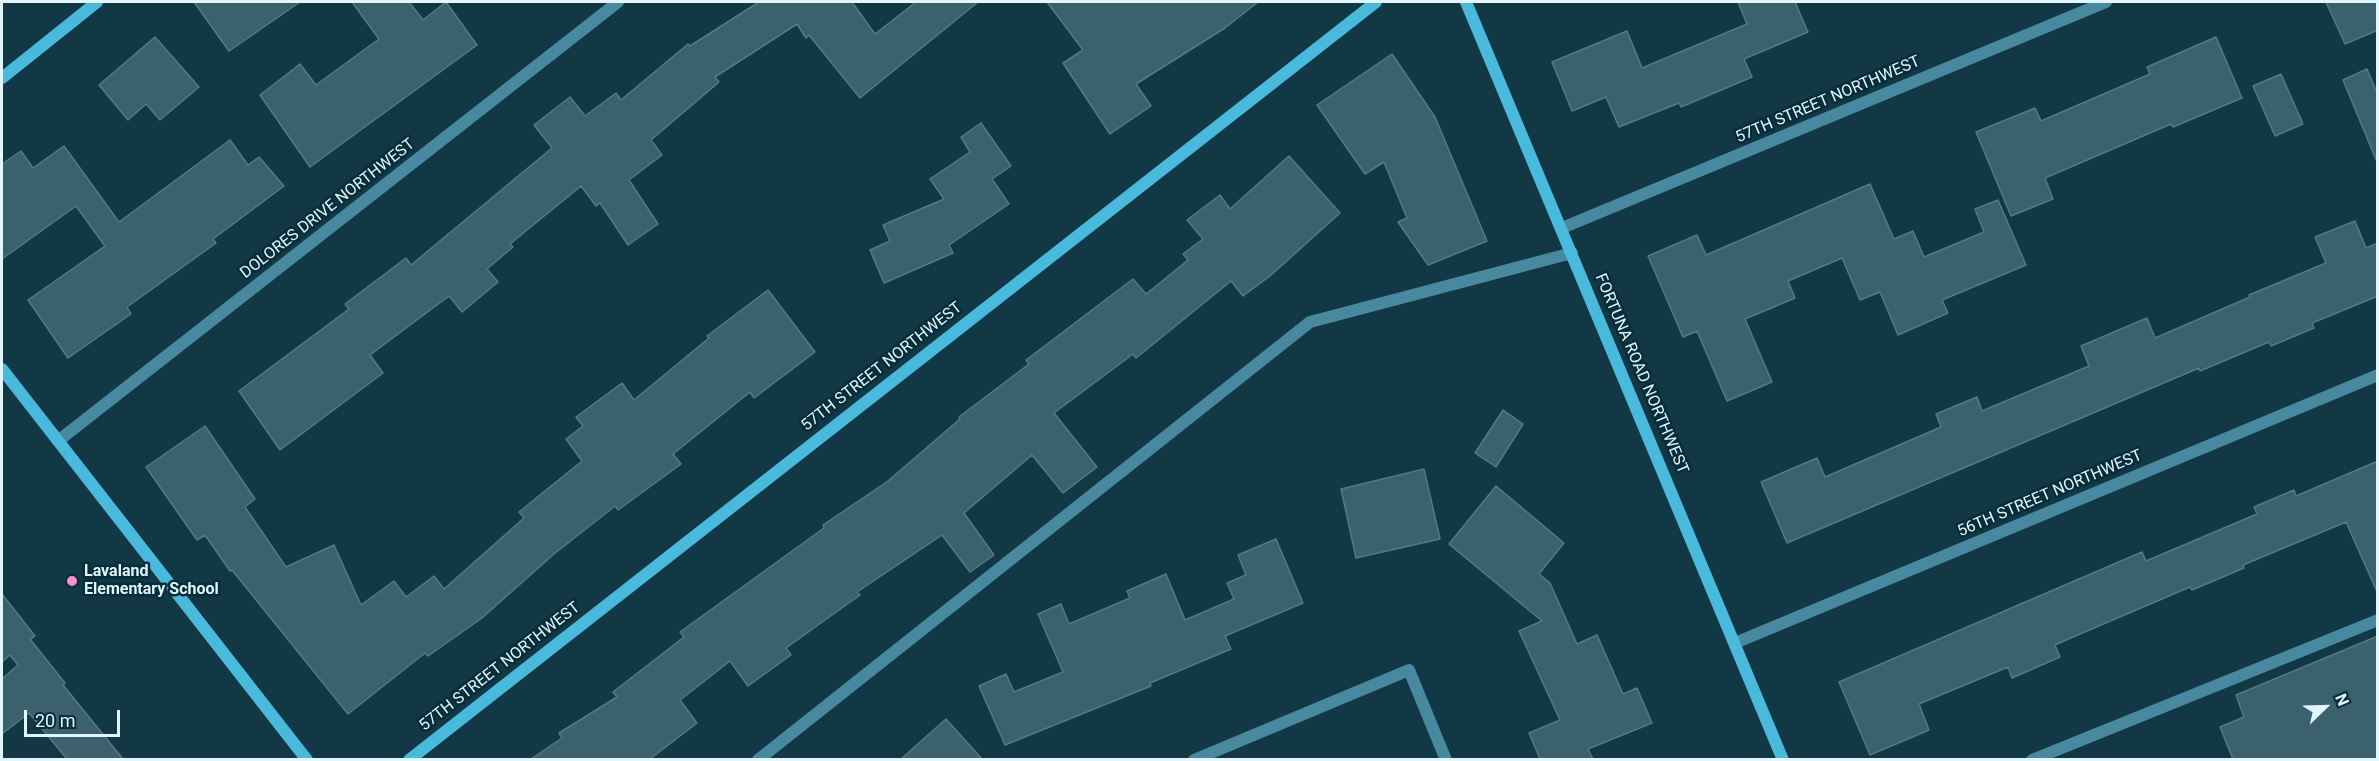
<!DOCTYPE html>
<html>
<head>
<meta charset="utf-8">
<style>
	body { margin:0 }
	#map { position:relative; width:2379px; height:761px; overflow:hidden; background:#123845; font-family:Roboto,sans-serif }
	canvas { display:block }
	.frame { position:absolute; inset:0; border:3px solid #e2f6fe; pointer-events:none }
	.north { position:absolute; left:2295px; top:677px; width:60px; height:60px; -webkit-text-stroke:4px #062e3a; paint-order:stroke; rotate:67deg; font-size:16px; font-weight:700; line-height:24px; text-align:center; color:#e2f6fe }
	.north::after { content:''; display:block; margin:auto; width:21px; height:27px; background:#e2f6fe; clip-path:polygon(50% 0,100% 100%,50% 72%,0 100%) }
	.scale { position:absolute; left:24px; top:710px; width:96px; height:27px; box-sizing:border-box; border:3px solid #e2f6fe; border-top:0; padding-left:8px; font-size:18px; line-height:21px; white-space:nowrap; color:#e2f6fe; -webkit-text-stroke:4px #062e3a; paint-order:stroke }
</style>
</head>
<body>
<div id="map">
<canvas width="2379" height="761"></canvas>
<div class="frame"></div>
<div class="north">N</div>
<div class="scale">20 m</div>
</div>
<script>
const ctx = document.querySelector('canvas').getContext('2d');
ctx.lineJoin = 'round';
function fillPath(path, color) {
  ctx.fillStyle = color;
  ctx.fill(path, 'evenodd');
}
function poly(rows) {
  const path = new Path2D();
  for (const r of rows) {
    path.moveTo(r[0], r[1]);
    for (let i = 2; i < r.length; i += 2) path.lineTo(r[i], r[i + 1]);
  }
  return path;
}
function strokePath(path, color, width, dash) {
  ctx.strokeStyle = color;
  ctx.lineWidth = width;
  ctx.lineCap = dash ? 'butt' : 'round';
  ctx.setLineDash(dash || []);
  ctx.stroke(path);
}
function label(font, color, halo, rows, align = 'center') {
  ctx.font = font + ' Roboto,sans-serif';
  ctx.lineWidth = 5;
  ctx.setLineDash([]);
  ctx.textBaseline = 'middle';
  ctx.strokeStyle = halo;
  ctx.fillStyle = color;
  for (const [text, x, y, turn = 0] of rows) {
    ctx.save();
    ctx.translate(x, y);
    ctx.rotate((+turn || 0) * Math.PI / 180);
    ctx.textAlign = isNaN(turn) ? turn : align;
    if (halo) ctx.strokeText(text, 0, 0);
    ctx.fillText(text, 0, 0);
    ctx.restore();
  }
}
const building = poly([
	[194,2,300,2,229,51,194,2],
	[352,2,409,2,423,20,446,2,477,45,310,167,260,95,300,64,316,85,379,39,352,2],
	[759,2,852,2,875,34,916,2,978,2,860,98,809,35,806,38,797,24,715,77,719,82,651,140,662,155,629,180,658,224,628,245,600,203,596,206,581,186,510,244,513,247,487,269,498,282,462,312,449,296,370,355,383,373,280,450,239,391,349,309,345,304,406,258,411,265,552,148,534,125,570,97,585,116,616,93,621,100,688,44,690,46,759,2],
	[1047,2,1258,2,1225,28,1136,84,1151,106,1110,134,1063,63,1083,50,1047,2],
	[1738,2,1795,2,1808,32,1744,59,1752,77,1681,107,1679,103,1619,127,1606,97,1572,111,1552,62,1627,31,1642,68,1747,24,1738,2],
	[2326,2,2378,2,2378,30,2345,44,2326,2],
	[155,37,199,87,160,120,146,104,128,120,99,85,155,37],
	[2216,37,2242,98,2173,127,2171,124,2045,178,2053,199,2011,216,1976,132,2035,108,2041,121,2150,74,2147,67,2216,37],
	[1392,54,1435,117,1487,241,1428,265,1398,222,1407,218,1384,162,1365,174,1317,105,1392,54],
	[2367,69,2378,95,2377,162,2343,80,2367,69],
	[2281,74,2303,124,2275,136,2253,86,2281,74],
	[981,123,1011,166,992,179,1009,204,949,245,953,253,884,283,870,250,890,241,883,225,944,199,930,179,970,152,961,137,981,123],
	[230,140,248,165,259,157,284,186,213,239,216,243,127,307,131,314,68,358,28,300,105,246,76,206,2,259,2,164,21,151,33,168,64,146,119,222,230,140],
	[1289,156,1340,213,1270,276,1243,296,1231,281,1136,358,1133,354,1054,413,1097,467,1063,493,1032,455,964,513,994,555,970,572,942,535,857,592,860,595,786,648,791,655,748,686,730,661,680,700,697,723,650,759,531,759,562,738,559,733,617,697,613,692,684,637,680,632,824,528,823,525,888,481,960,419,959,417,1029,364,1026,360,1133,279,1146,294,1188,260,1183,254,1203,239,1187,220,1220,195,1230,209,1289,156],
	[1870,184,1894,239,1913,231,1924,257,1984,232,1975,209,1998,200,2026,265,1942,300,1948,313,1898,335,1880,292,1860,300,1842,258,1788,281,1795,298,1745,319,1772,382,1727,401,1697,331,1683,337,1648,256,1697,235,1706,255,1870,184],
	[2355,221,2366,248,2378,243,2378,296,2312,323,2314,328,2271,346,2269,342,2200,371,2199,368,1787,543,1761,482,1817,458,1825,477,1941,427,1936,414,1977,397,1982,411,2089,366,2081,346,2147,318,2155,338,2250,297,2249,295,2326,263,2315,237,2355,221],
	[768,290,815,352,754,398,750,392,673,454,681,464,618,510,615,506,554,554,482,618,428,656,425,653,348,714,232,570,230,571,205,535,197,540,146,467,205,426,255,499,245,507,286,567,334,545,361,605,394,581,406,597,434,576,444,589,524,518,519,512,582,461,566,439,583,426,576,417,622,383,634,400,709,338,707,336,768,290],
	[1503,410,1523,424,1496,467,1475,453,1503,410],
	[2378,461,2378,594,2346,522,2243,565,2244,568,2192,590,2190,587,2073,637,2055,645,2060,657,2012,678,2008,667,1919,704,1929,730,1870,755,1839,682,2142,552,2146,561,2257,514,2254,507,2294,490,2296,496,2378,461],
	[1424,469,1440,539,1356,558,1341,489,1424,469],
	[1496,486,1564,543,1539,574,1550,583,1577,644,1597,635,1623,694,1637,688,1652,723,1588,749,1593,759,1540,759,1529,733,1560,720,1519,631,1542,621,1449,544,1496,486],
	[1276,539,1303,603,1225,636,1231,649,1150,683,1151,686,1005,745,979,686,1006,674,1014,692,1063,672,1038,614,1061,604,1069,624,1130,598,1127,591,1166,574,1185,620,1234,599,1227,583,1246,575,1238,555,1276,539],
	[2,594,35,636,30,639,65,683,63,685,123,759,67,759,29,713,2,734,2,679,18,665,10,655,2,662,2,594],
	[2378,636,2378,759,2233,759,2220,727,2244,717,2236,695,2378,636],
	[946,719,982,759,901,759,946,719]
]);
fillPath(building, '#3c616e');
strokePath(building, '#537987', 1.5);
strokePath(poly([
	[758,760,1310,322,1572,253],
	[2032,760,2378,620]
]), '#48899f', 12);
strokePath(poly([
	[1562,228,2106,2],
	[58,441,618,2],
	[1735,643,2378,375],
	[1194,760,1409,670,1446,760]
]), '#48899f', 12);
strokePath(poly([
	[1466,2,1783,760],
	[2,78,97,2],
	[2,369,307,760],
	[409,760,1376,2]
]), '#49b9dc', 12);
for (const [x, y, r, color] of [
	[72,581,6,"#fa8fc7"]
]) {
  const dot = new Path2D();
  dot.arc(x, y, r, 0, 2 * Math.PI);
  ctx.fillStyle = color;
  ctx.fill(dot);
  strokePath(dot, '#062e3a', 2);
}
label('16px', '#e2f6fe', '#062e3a', [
	["57TH STREET NORTHWEST",1828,100,-23],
	["DOLORES DRIVE NORTHWEST",328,209,-38],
	["57TH STREET NORTHWEST",882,367,-38],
	["FORTUNA ROAD NORTHWEST",1641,374,67],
	["56TH STREET NORTHWEST",2050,494,-23],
	["57TH STREET NORTHWEST",500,667,-38]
]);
label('bold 16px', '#e2f6fe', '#062e3a', [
	["Lavaland",84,572],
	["Elementary School",84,590]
], 'left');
</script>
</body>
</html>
